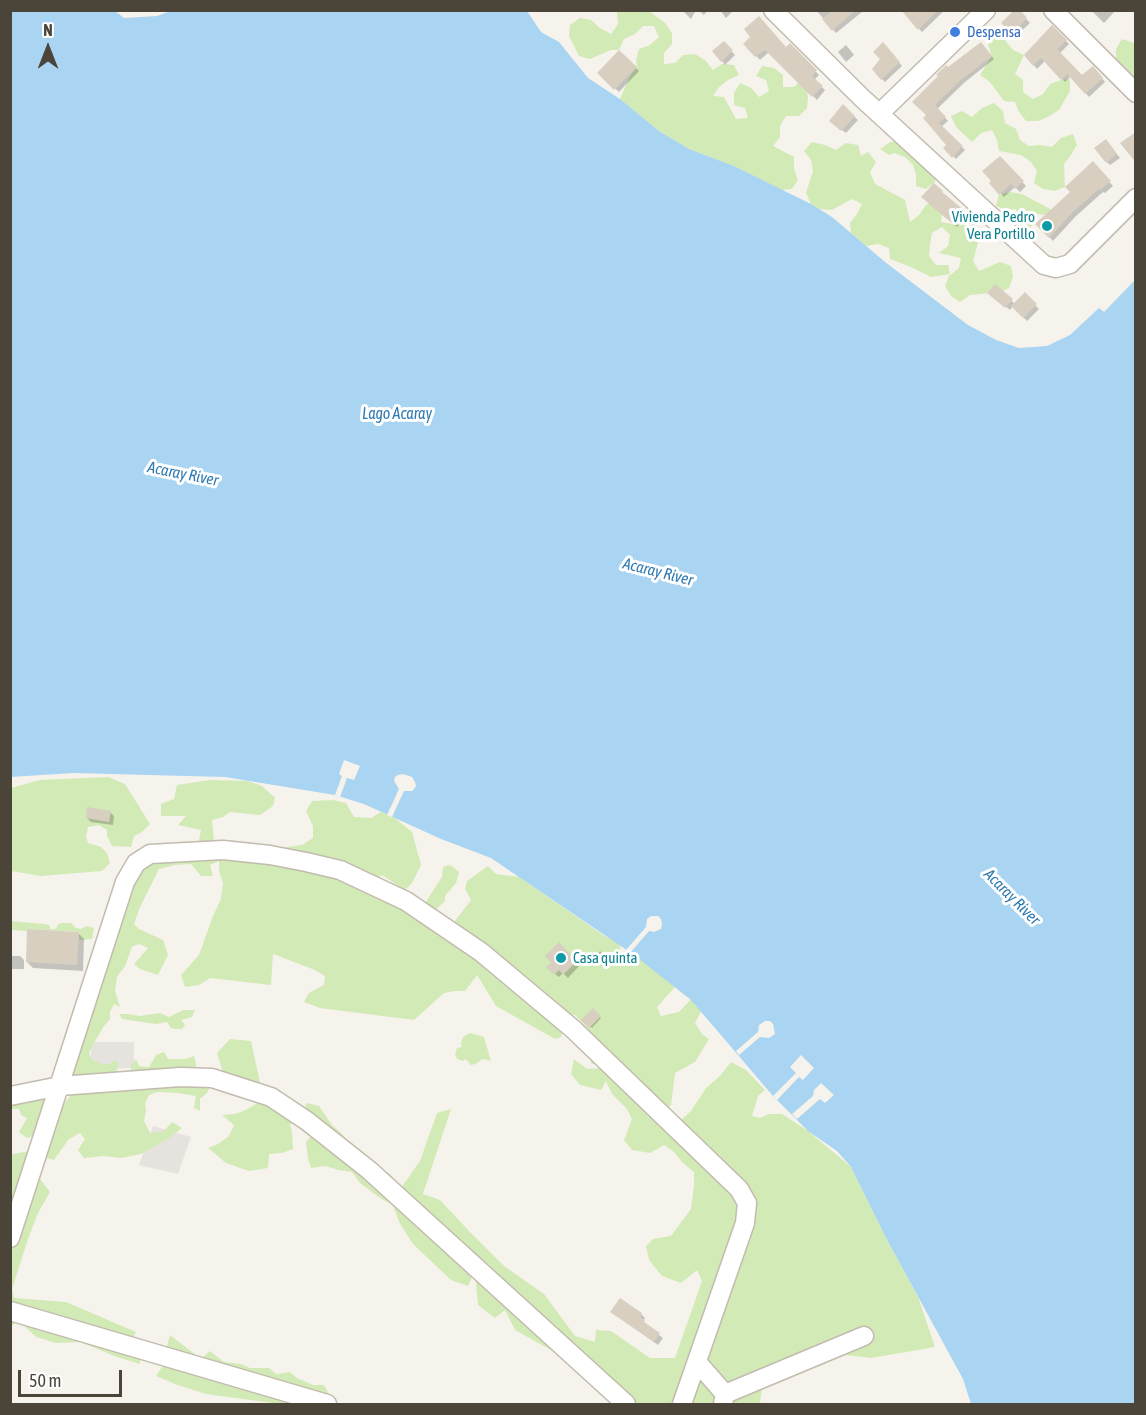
<!DOCTYPE html>
<html>
<head>
<meta charset="utf-8">
<style>
	body { margin:0 }
	#map { position:relative; width:1146px; height:1415px; overflow:hidden; background:#f6f3ec; font-family:"Asap Condensed",sans-serif }
	canvas { display:block }
	.frame { position:absolute; inset:0; border:12px solid #4b4439; pointer-events:none }
	.north { position:absolute; left:18px; top:18px; width:60px; height:60px; -webkit-text-stroke:4px #fff; paint-order:stroke; rotate:0deg; font-size:16px; font-weight:700; line-height:24px; text-align:center; color:#4b4439 }
	.north::after { content:''; display:block; margin:auto; width:21px; height:27px; background:#4b4439; clip-path:polygon(50% 0,100% 100%,50% 72%,0 100%) }
	.scale { position:absolute; left:18px; top:1370px; width:104px; height:27px; box-sizing:border-box; border:3px solid #4b4439; border-top:0; padding-left:8px; font-size:18px; line-height:21px; white-space:nowrap; color:#4b4439; -webkit-text-stroke:4px #fff; paint-order:stroke }
</style>
</head>
<body>
<div id="map">
<canvas width="1146" height="1415"></canvas>
<div class="frame"></div>
<div class="north">N</div>
<div class="scale">50 m</div>
</div>
<script>
const ctx = document.querySelector('canvas').getContext('2d');
ctx.lineJoin = 'round';
function fillPath(path, color) {
  ctx.fillStyle = color;
  ctx.fill(path, 'evenodd');
}
function poly(rows) {
  const path = new Path2D();
  for (const r of rows) {
    path.moveTo(r[0], r[1]);
    for (let i = 2; i < r.length; i += 2) path.lineTo(r[i], r[i + 1]);
  }
  return path;
}
function strokePath(path, color, width, dash) {
  ctx.strokeStyle = color;
  ctx.lineWidth = width;
  ctx.lineCap = dash ? 'butt' : 'round';
  ctx.setLineDash(dash || []);
  ctx.stroke(path);
}
function label(font, color, halo, rows, align = 'center') {
  ctx.font = font + ' "Asap Condensed",sans-serif';
  ctx.lineWidth = 6;
  ctx.setLineDash([]);
  ctx.textBaseline = 'middle';
  ctx.strokeStyle = halo;
  ctx.fillStyle = color;
  for (const [text, x, y, turn = 0] of rows) {
    ctx.save();
    ctx.translate(x, y);
    ctx.rotate((+turn || 0) * Math.PI / 180);
    ctx.textAlign = isNaN(turn) ? turn : align;
    if (halo) ctx.strokeText(text, 0, 0);
    ctx.fillText(text, 0, 0);
    ctx.restore();
  }
}
fillPath(poly([
	[91,1042,134,1042,134,1068,91,1069],
	[153,1126,191,1137,178,1174,139,1165]
]), '#e6e2dd');
fillPath(poly([
	[618,11,649,11,665,23,672,33,672,44,664,53,664,64,675,63,683,55,695,54,706,61,713,70,722,64,734,65,739,75,728,80,719,87,713,96,724,97,736,119,748,118,745,108,734,105,734,93,740,83,751,88,759,97,769,91,766,80,756,76,762,66,774,68,783,75,783,87,794,87,802,79,812,84,807,94,808,97,807,108,799,116,786,116,780,126,780,137,773,146,794,157,794,169,798,180,792,189,782,190,734,166,689,149,659,131,620,99,630,76,637,67,636,60,639,49,650,45,659,37,654,26,643,26,635,34,624,39,619,50,611,50,590,59,579,56,569,36,570,25,580,18,591,20,600,28,611,34,618,24,617,12],
	[994,35,1005,40,1013,50,1024,55,1015,74,1023,80,1023,92,1033,99,1043,94,1050,84,1061,80,1070,79,1070,91,1059,110,1048,117,1038,121,1026,121,1019,112,1015,102,1004,101,990,82,980,75,992,56,988,45],
	[1122,39,1134,43,1136,51,1135,78,1131,76,1125,67,1116,60,1116,49],
	[994,103,1003,111,1005,123,1016,129,1020,140,1029,146,1041,145,1052,147,1061,138,1073,134,1077,145,1071,155,1064,164,1065,187,1055,191,1043,189,1034,183,1037,171,1031,162,1021,155,999,151,997,140,992,130,981,133,972,142,956,127,951,116,962,111,972,117,982,108],
	[902,141,939,172,934,183,926,189,916,186,916,175,913,165,905,157,894,153,889,155,880,149,890,142],
	[812,142,825,145,836,150,846,143,858,145,861,156,868,152,876,162,870,172,875,184,905,200,910,222,919,215,926,205,936,200,946,204,942,215,941,222,953,224,960,223,972,227,971,231,979,239,973,261,979,271,1000,262,1011,266,1013,277,1009,288,999,292,981,294,970,295,960,302,951,296,945,286,949,276,959,268,961,258,939,253,948,246,950,235,942,227,932,233,930,244,929,256,936,265,948,265,950,274,931,277,911,267,890,259,889,248,878,244,866,246,851,233,850,223,857,214,862,204,852,199,832,210,819,209,811,204,806,193,813,171,811,160,804,151],
	[1010,192,1022,194,1052,210,1045,215,1037,214,1029,220,1035,224,1028,228,1020,220,1016,209,1006,210,996,206,999,195],
	[108,777,125,784,150,824,142,832,134,836,131,847,112,846,107,836,107,830,99,825,88,827,86,837,88,843,101,847,107,853,110,863,102,871,41,876,11,871,11,788,40,780],
	[210,780,248,781,262,786,275,798,273,806,260,815,230,812,223,817,212,820,214,841,271,849,302,845,313,838,313,826,306,811,312,801,333,800,346,803,354,817,371,818,381,812,395,818,412,832,421,865,412,883,405,890,382,875,373,880,411,906,425,903,442,877,443,867,450,865,459,872,456,883,445,896,445,901,428,917,430,928,439,935,456,932,455,921,471,900,465,889,467,881,488,866,496,874,519,877,606,937,620,943,621,966,625,960,639,952,675,987,657,1007,661,1016,679,1012,694,996,703,1008,695,1023,702,1034,709,1039,695,1062,675,1073,671,1105,660,1116,680,1121,691,1111,706,1088,719,1077,731,1062,746,1070,765,1090,758,1096,752,1116,760,1118,769,1114,782,1114,808,1131,851,1167,886,1238,918,1297,935,1347,871,1358,810,1351,763,1375,760,1404,617,1404,574,1363,515,1330,505,1310,495,1318,478,1305,475,1271,468,1286,451,1280,413,1244,399,1222,393,1205,380,1198,360,1183,352,1172,338,1170,326,1166,311,1168,308,1159,306,1142,320,1125,290,1124,292,1132,293,1149,282,1153,269,1154,268,1168,249,1171,226,1163,208,1148,218,1144,229,1136,234,1125,222,1115,235,1114,246,1110,259,1102,223,1072,217,1053,230,1039,251,1041,262,1092,304,1120,306,1103,319,1106,332,1125,343,1135,356,1155,390,1174,401,1188,420,1161,437,1113,451,1109,423,1194,440,1200,469,1231,504,1266,544,1294,575,1336,595,1342,596,1330,611,1331,650,1358,675,1358,702,1281,697,1270,681,1283,662,1276,649,1260,646,1246,653,1239,671,1236,691,1209,694,1185,694,1172,683,1163,673,1151,664,1145,650,1153,632,1150,624,1140,632,1119,627,1109,612,1094,606,1081,601,1090,580,1085,571,1074,574,1059,587,1069,602,1068,603,1060,592,1064,587,1053,586,1042,589,1030,575,1015,566,1016,561,1037,555,1039,496,1006,477,975,465,991,455,991,444,993,414,1020,320,1008,304,1002,309,993,324,985,325,976,315,970,273,954,271,985,210,978,199,985,185,987,181,975,199,955,213,916,221,899,223,883,219,871,219,861,210,865,213,876,201,876,191,864,175,865,159,869,140,907,134,924,139,929,163,940,168,955,158,975,140,969,134,964,148,948,139,944,132,947,125,966,117,977,115,991,120,1007,114,1004,110,1012,110,1019,104,1026,98,1036,89,1053,92,1060,102,1064,110,1064,114,1060,119,1063,116,1074,131,1071,131,1065,136,1059,139,1066,149,1067,156,1055,164,1052,168,1059,186,1059,194,1056,198,1073,209,1088,207,1093,200,1099,200,1111,194,1108,196,1096,178,1093,157,1092,149,1095,145,1103,146,1111,144,1121,150,1133,163,1132,172,1122,182,1128,169,1138,141,1154,121,1158,104,1156,84,1158,78,1150,85,1139,80,1133,69,1139,54,1160,40,1156,51,1121,70,1096,87,1079,70,1078,111,953,118,939,118,924,137,867,198,845,201,830,178,825,186,816,161,816,161,804,174,799,177,785],
	[10,921,45,924,50,926,50,929,56,929,58,924,63,923,71,923,76,928,81,929,86,926,94,928,92,939,81,940,79,939,79,932,28,929,26,931,11,930],
	[183,1010,195,1010,192,1017,181,1020,185,1025,182,1029,175,1029,171,1028,167,1022,156,1024,122,1019,119,1014,128,1014,139,1016,160,1013,169,1017],
	[470,1033,484,1037,491,1061,482,1059,476,1064,470,1065,469,1062,465,1059,463,1061,457,1059,455,1054,457,1048,462,1047,461,1044,463,1037],
	[10,1096,49,1096,33,1136,27,1138,19,1132,27,1118,21,1115,19,1109,11,1109],
	[29,1151,38,1176,50,1192,38,1213,28,1239,12,1289,14,1298,66,1302,136,1332,132,1340,140,1350,140,1364,117,1357,80,1342,56,1343,36,1337,19,1321,11,1326,10,1159,13,1154],
	[170,1335,201,1359,210,1351,224,1362,241,1364,250,1368,269,1368,276,1374,290,1372,297,1378,313,1385,324,1385,329,1394,323,1404,281,1404,206,1394,175,1384,156,1376,164,1364,166,1349]
]), '#d2eab5');
fillPath(poly([
	[174,10,527,11,541,32,559,42,588,78,620,99,659,131,689,149,734,166,811,204,832,217,885,262,968,325,996,340,1019,348,1047,346,1070,335,1099,308,1104,312,1135,280,1135,1404,971,1404,963,1379,886,1238,851,1167,837,1151,808,1131,773,1096,691,1000,634,955,491,858,441,839,364,804,335,795,225,777,73,773,11,777,11,11,115,11,124,18,157,16]
]), '#a9d4f2');
fillPath(poly([
	[344,760,360,766,354,780,347,778,340,797,335,795,342,776,339,774],
	[403,774,412,777,415,782,416,786,414,789,412,791,404,791,392,817,387,815,399,789,394,781,395,777,398,775],
	[651,916,658,916,661,919,662,923,661,929,654,932,649,931,630,953,626,950,646,927,647,919],
	[765,1021,770,1021,773,1024,775,1034,769,1038,760,1037,739,1055,736,1051,758,1032,759,1025],
	[801,1055,814,1068,803,1080,799,1077,777,1100,773,1096,796,1073,790,1067],
	[821,1083,834,1095,825,1103,820,1099,797,1119,792,1114,813,1096,814,1090]
]), '#f6f3ec');
fillPath(poly([
	[682,10,696,10,691,19],
	[698,10,708,10,704,15],
	[720,10,734,10,726,18],
	[816,10,860,10,862,12,836,33],
	[903,10,945,10,922,32],
	[1018,10,1030,23,1016,36,1003,23],
	[1091,10,1116,10,1104,23],
	[1052,27,1069,44,1060,53,1082,77,1096,71,1105,82,1089,97,1071,76,1065,82,1045,61,1037,69,1026,55],
	[724,43,735,55,725,65,722,61],
	[745,44,787,49,790,45,819,75,814,80,825,90,817,100,769,52,760,60],
	[846,45,854,55,846,62,838,52],
	[984,47,994,59,965,82,937,109,948,121,941,127,965,150,956,159,945,148,948,145,925,119,948,69],
	[887,48,902,66,885,82,882,79,882,59],
	[619,52,639,71,619,92,599,73],
	[843,107,858,120,846,133,835,125],
	[1110,145,1120,158,1110,165,1107,162],
	[1000,158,1026,186,1020,192,1015,187,1004,197,991,183],
	[1093,163,1113,186,1105,193,1103,192,1076,216,1053,241,1037,224,1072,192],
	[945,196,967,215,968,213,978,222,974,228,963,220,957,227,926,201],
	[995,286,1015,304,1025,295,1039,309,1027,321,1013,306,1010,310,993,296],
	[110,812,114,816,113,825,91,822,87,818],
	[78,933,84,939,83,971,33,968,27,962],
	[559,944,580,965,568,978,563,973,559,977,551,971],
	[600,951,609,959,602,966,594,958],
	[10,956,20,956,24,960,24,969,10,969],
	[593,1010,601,1018,592,1028,583,1020],
	[621,1300,641,1314,645,1318,643,1321,647,1326,663,1338,658,1345,616,1315]
]), '#0003');
fillPath(poly([
	[833,10,856,10,832,31,822,19],
	[901,10,938,10,918,30],
	[1014,10,1020,10,1027,18,1012,34,1001,23],
	[759,16,786,47,790,43,817,70,812,76,823,86,812,97,765,50,755,57,743,44,750,37,744,29],
	[1052,25,1067,40,1057,49,1082,75,1093,66,1103,78,1085,94,1067,74,1061,80,1041,58,1033,66,1024,55],
	[724,41,733,50,721,62,712,51],
	[883,42,900,62,881,80,872,69,880,59,873,52],
	[981,42,992,56,962,79,935,105,946,117,939,123,963,146,952,158,943,148,946,145,923,118,926,115,912,102,938,76,936,75,946,65,948,67],
	[619,50,637,67,614,90,597,73],
	[843,104,855,116,841,131,829,121],
	[1136,132,1136,163,1120,143],
	[1106,139,1117,154,1106,163,1094,148],
	[1000,156,1024,181,1015,189,1011,184,999,195,989,183,991,181,982,171],
	[1093,161,1111,181,1100,190,1099,189,1073,212,1049,238,1035,224,1070,192,1065,187],
	[934,183,943,191,942,192,964,210,953,224,921,197],
	[995,284,1013,299,1005,308,987,293],
	[1025,292,1037,304,1023,318,1011,306],
	[87,807,111,811,109,822,86,818],
	[27,929,79,932,77,965,26,962],
	[559,942,577,961,563,975,559,970,554,975,546,967,551,963,545,956],
	[593,1008,601,1016,589,1028,581,1020],
	[620,1298,642,1313,640,1317,645,1320,644,1322,660,1333,654,1342,610,1312]
]), '#d8cfc1');
const minor = poly([
	[773,10,862,98,1044,265,1056,268,1070,264,1136,198],
	[1053,10,1136,93],
	[879,114,986,10],
	[10,1096,60,1086,180,1077,212,1078,271,1097,307,1121,369,1170,626,1404],
	[10,1238,125,882,136,863,150,854,223,850,270,855,306,862,340,870,406,901,481,952,573,1029,739,1189,747,1203,745,1223,682,1404],
	[10,1311,327,1404],
	[697,1362,725,1394,723,1404],
	[725,1394,864,1336]
]);
strokePath(minor, '#c2bbae', 21);
strokePath(minor, '#fff', 18);
for (const [x, y, r, color] of [
	[955,32,6,"#3f7fe0"],
	[1047,226,6,"#0f9aa8"],
	[561,958,6,"#0f9aa8"]
]) {
  const dot = new Path2D();
  dot.arc(x, y, r, 0, 2 * Math.PI);
  ctx.fillStyle = color;
  ctx.fill(dot);
  strokePath(dot, '#fff', 2);
}
label('15px', '#366cbe', '#fff', [
	["Despensa",967,32]
], 'left');
label('15px', '#0d838f', '#fff', [
	["Vivienda Pedro",1035,217],
	["Vera Portillo",1035,234],
	["Casa quinta",573,958,"left"]
], 'right');
label('italic 16px', '#2e7ab2', '#fff', [
	["Lago Acaray",397,414],
	["Acaray River",183,474,11],
	["Acaray River",658,572,14],
	["Acaray River",1012,897,45]
]);
</script>
</body>
</html>
